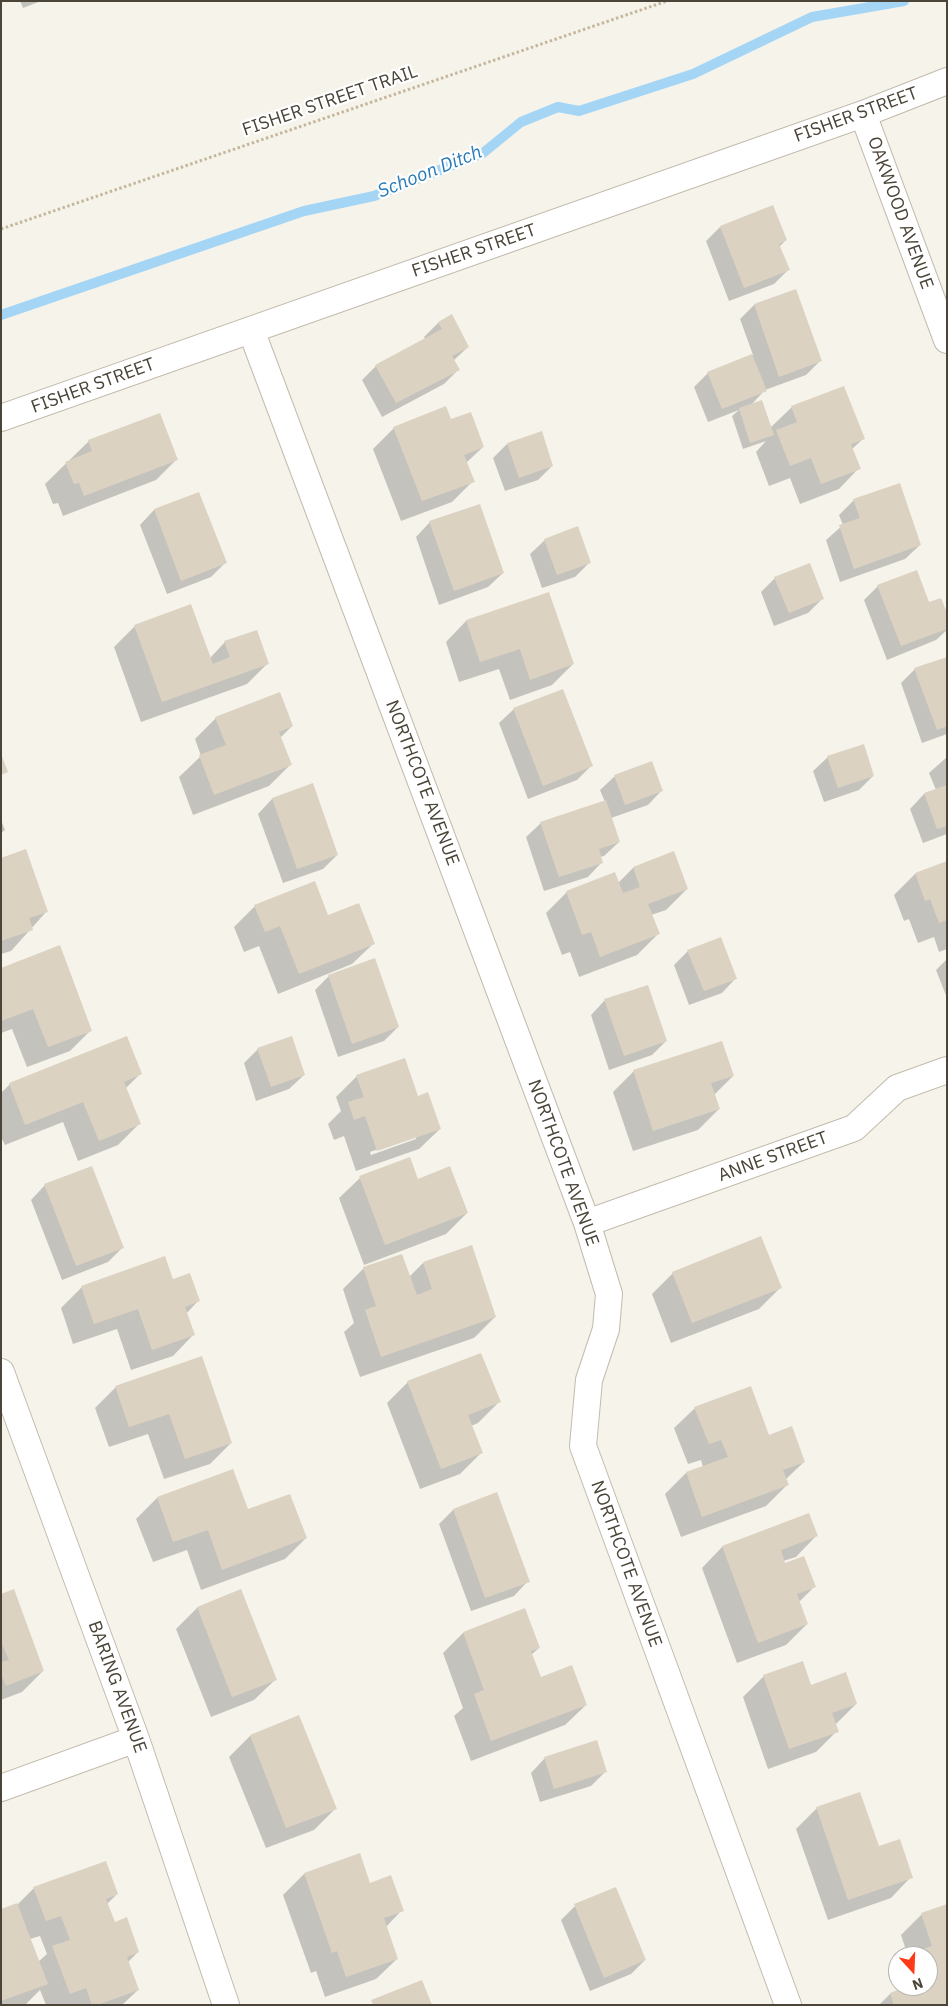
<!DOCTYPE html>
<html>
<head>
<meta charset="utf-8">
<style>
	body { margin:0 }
	#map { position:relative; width:948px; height:2006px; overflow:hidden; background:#f6f3eb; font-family:"IBM Plex Sans",sans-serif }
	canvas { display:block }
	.frame { position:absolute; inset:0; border:2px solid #4b4438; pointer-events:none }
	.north { position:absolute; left:888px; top:1946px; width:50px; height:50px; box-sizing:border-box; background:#fff; border:1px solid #b7b4af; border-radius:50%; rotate:160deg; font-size:14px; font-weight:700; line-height:20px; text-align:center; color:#4b4438 }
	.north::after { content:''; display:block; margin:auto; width:18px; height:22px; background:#ff3a19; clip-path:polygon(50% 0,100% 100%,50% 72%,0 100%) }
</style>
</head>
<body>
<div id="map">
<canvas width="948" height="2006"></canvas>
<div class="frame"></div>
<div class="north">N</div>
</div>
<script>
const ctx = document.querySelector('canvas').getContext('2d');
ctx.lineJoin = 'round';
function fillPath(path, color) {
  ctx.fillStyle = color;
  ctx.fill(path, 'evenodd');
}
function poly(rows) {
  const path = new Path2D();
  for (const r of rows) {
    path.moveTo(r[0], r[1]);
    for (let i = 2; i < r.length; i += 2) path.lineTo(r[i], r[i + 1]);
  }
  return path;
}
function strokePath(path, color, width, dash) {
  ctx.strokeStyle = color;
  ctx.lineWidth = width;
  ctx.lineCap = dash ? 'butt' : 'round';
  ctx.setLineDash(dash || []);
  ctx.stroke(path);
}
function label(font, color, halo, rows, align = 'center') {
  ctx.font = font + ' "IBM Plex Sans",sans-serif';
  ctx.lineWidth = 4.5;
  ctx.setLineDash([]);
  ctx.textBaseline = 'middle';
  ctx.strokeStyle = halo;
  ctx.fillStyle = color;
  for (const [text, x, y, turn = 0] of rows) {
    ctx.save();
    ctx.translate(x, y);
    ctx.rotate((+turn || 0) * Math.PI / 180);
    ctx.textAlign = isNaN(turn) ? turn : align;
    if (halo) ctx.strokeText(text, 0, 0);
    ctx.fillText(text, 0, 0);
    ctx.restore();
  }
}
fillPath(poly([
	[20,1,41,1,23,8],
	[720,227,786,240,779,247,788,270,774,284,729,301,706,241],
	[795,291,820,361,806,375,765,390,751,405,770,428,792,407,863,439,852,449,859,468,839,489,800,504,790,478,769,486,756,452,766,441,743,449,732,416,739,410,708,422,694,387,708,373,753,355,740,319,754,305],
	[452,316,468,347,453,361,458,370,444,384,382,417,362,380,376,366,425,339,424,337,438,323],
	[451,421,483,447,466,463,473,481,452,502,401,521,373,449,394,428],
	[89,441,177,459,156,480,63,516,58,503,53,504,45,484],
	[507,444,552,466,538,480,505,491,493,458],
	[198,493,225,563,211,577,167,594,140,525,154,510],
	[854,500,920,545,905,559,840,582,826,540,843,525,839,515],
	[430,522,503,573,488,587,439,605,416,537],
	[545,540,590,562,575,577,542,588,530,554],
	[775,578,822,599,808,613,774,626,761,592],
	[878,586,928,604,947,616,947,630,936,640,887,660,864,600],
	[548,593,573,664,552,685,510,700,499,669,459,682,446,642,466,621],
	[135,626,210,658,225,642,268,663,247,684,141,722,114,647],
	[947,658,947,734,922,743,901,683,915,669],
	[514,709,591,766,577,780,528,799,499,723],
	[216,718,292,726,280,738,290,765,269,786,193,815,179,777,201,756,195,739],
	[828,757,873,776,859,790,824,802,813,771],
	[947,757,947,834,923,843,910,809,924,794,936,790,929,773],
	[615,776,662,790,648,805,611,818,619,842,604,856,600,857,602,862,588,877,544,891,526,837,541,823,605,802,600,790],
	[312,785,337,855,323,869,283,883,258,814,272,799],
	[1,820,5,830,1,833],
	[673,853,687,889,666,910,651,915,658,934,637,955,579,977,570,952,562,955,546,913,567,892,618,883,633,868],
	[1,859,47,911,11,951,1,954],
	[947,862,947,949,939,952,934,937,918,943,909,919,904,921,894,895,915,874],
	[255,906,327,917,373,944,352,964,278,994,259,946,244,952,234,927],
	[688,951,736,978,722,993,689,1005,674,965],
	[947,959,947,998,936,970],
	[1,969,91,1030,70,1051,27,1067,12,1029,1,1033],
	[330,975,398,1027,384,1041,338,1057,315,990],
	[605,1000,666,1041,652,1055,609,1070,591,1015],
	[258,1049,304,1075,289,1089,256,1101,244,1063],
	[634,1071,733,1076,714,1095,719,1109,698,1130,633,1151,613,1092],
	[140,1074,125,1089,139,1124,118,1145,78,1161,63,1122,5,1145,1,1137,1,1093,10,1084],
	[357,1076,417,1098,440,1129,419,1149,356,1171,344,1136,334,1140,328,1124,341,1111,336,1097],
	[416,1136,416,1139,371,1155,370,1152],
	[360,1178,417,1180,467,1213,446,1234,364,1265,339,1198],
	[45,1185,122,1248,108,1262,62,1280,31,1200],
	[423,1263,495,1317,474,1338,360,1377,344,1332,354,1323,343,1289,364,1268,409,1277],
	[673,1273,780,1288,759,1309,671,1343,652,1294],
	[172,1281,198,1301,186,1314,193,1335,173,1356,131,1370,117,1329,73,1344,61,1308,82,1287],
	[408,1382,499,1402,478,1423,471,1426,481,1453,460,1474,420,1489,387,1403],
	[116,1387,231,1443,210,1464,164,1479,148,1434,109,1447,95,1408],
	[695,1408,768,1437,804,1462,785,1480,787,1485,766,1506,681,1537,665,1494,686,1473,703,1467,701,1460,688,1464,674,1428],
	[233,1471,248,1511,306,1538,285,1559,201,1590,187,1550,153,1562,136,1519,157,1498],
	[496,1494,528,1581,514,1596,471,1611,439,1524,453,1510],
	[816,1536,796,1557,783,1561,785,1564,814,1587,799,1602,807,1624,786,1645,737,1663,702,1568,722,1547],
	[240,1591,275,1680,254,1700,211,1717,176,1629,197,1608],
	[1,1596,43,1671,22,1692,1,1700],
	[463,1633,539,1648,531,1655,540,1678,586,1705,565,1725,471,1761,454,1716,463,1708,443,1653],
	[764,1676,810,1686,856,1704,835,1725,837,1731,816,1752,768,1769,743,1697],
	[299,1717,335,1809,314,1830,266,1848,229,1757,250,1736],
	[545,1758,606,1771,591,1786,540,1802,531,1773],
	[817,1808,878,1848,911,1877,891,1898,828,1920,796,1829],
	[359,1855,369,1885,402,1910,386,1927,397,1959,376,1979,325,1997,316,1971,311,1973,283,1895,304,1874],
	[34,1888,117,1894,107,1904,114,1923,138,1952,128,1962,138,1990,122,2005,46,2005,40,1990,26,2004,1,2005,1,1910,18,1904],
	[40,1936,47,1954,38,1962,30,1939],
	[947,1905,947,2005,879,2005,890,1994,906,1988,905,1986,928,1986,928,1956,908,1956,901,1935,921,1915],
	[575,1906,645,1960,631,1974,590,1991,561,1920]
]), '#0003');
strokePath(poly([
	[1,315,304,211,374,196,483,153,521,122,558,107,579,111,693,74,812,17,904,1]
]), '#a5d5f5', 10);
fillPath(poly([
	[773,205,787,240,779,244,790,270,744,288,720,226],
	[796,289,822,361,779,377,754,304],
	[452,314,469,347,452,356,460,370,396,403,375,365,442,329,438,322],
	[752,354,767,391,722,409,707,372],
	[844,386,865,439,851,444,861,469,821,484,811,458,790,466,776,430,797,422,791,406],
	[762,400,774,435,750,443,739,408],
	[446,406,451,419,471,412,484,447,464,455,475,482,422,501,393,427],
	[160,413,178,460,84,496,79,483,74,484,65,462,92,451,88,440],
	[542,431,553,466,519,478,507,443],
	[900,483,921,545,854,569,839,525,860,518,853,499],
	[199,492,227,563,181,581,154,509],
	[480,504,504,573,454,591,429,521],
	[578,526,591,563,557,575,544,539],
	[810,563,824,599,789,613,774,577],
	[917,570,929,602,941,598,947,613,947,629,901,646,877,585],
	[549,592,574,664,530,680,520,649,480,662,466,620],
	[191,604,213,664,230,657,224,641,257,630,269,664,162,702,134,625],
	[947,657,947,726,937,730,914,668],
	[563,689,593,766,543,786,513,708],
	[280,692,293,726,279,732,292,765,214,795,199,755,226,745,215,717],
	[864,744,874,776,838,788,827,756],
	[1,754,8,772,1,775],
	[652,761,663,791,625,805,614,775],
	[313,783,338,855,297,869,272,798],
	[947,785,947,826,937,829,924,793],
	[606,800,620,842,599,849,603,863,559,877,540,822],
	[26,849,48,912,29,918,33,930,1,941,1,858],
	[674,851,688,889,648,904,660,934,600,957,591,932,582,935,566,891,615,872,623,893,640,887,633,867],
	[947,861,947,920,939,923,930,899,925,901,915,873],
	[315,881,328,915,359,903,375,944,299,974,280,926,265,932,254,905],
	[721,937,737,979,704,991,687,950],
	[60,945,92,1031,48,1047,33,1009,1,1021,1,968],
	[375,958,399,1027,352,1044,328,975],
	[648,985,667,1041,624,1056,604,999],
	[127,1036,142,1074,124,1082,141,1124,99,1141,83,1102,25,1125,9,1083],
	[292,1036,305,1075,271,1087,257,1048],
	[722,1041,734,1076,711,1083,720,1109,653,1131,633,1070],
	[405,1058,418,1096,428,1092,441,1129,377,1151,365,1116,354,1120,348,1102,364,1097,356,1075],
	[410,1157,418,1179,450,1166,468,1213,385,1245,359,1176],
	[92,1166,124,1248,76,1266,44,1184],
	[761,1236,782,1288,692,1323,672,1272],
	[472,1245,496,1317,381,1357,365,1310,376,1306,363,1267,402,1254,417,1295,432,1289,423,1262],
	[165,1256,173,1279,190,1273,200,1301,185,1307,195,1335,152,1350,138,1309,94,1324,81,1286],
	[481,1353,501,1402,468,1415,483,1453,441,1469,407,1381],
	[202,1356,232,1443,185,1459,169,1414,129,1427,115,1386],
	[751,1386,769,1435,792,1426,805,1462,783,1470,789,1485,702,1517,686,1472,728,1457,721,1440,709,1444,694,1407],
	[233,1469,248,1509,290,1494,307,1538,222,1570,208,1530,173,1542,157,1497],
	[497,1492,530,1582,485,1598,453,1509],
	[809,1513,818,1536,781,1550,785,1563,804,1556,816,1587,797,1594,808,1624,758,1643,722,1546],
	[14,1589,44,1671,6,1686,1,1674,1,1662,9,1660,1,1642,1,1594],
	[241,1589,277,1680,232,1697,197,1607],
	[525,1608,540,1648,531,1651,541,1677,572,1665,587,1705,491,1741,474,1694,484,1690,463,1632],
	[803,1661,811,1685,846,1672,857,1704,832,1713,839,1732,789,1749,763,1675],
	[299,1715,337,1809,286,1828,250,1735],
	[597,1740,607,1772,554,1789,544,1757],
	[860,1792,879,1846,900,1839,913,1878,848,1900,816,1807],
	[360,1853,370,1883,391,1875,404,1911,384,1918,398,1959,346,1977,337,1951,332,1953,304,1873],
	[106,1861,118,1894,106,1899,115,1922,127,1917,139,1952,127,1957,139,1990,97,2005,92,2005,86,1988,70,1994,52,1946,70,1940,61,1916,46,1921,33,1887],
	[616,1887,646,1960,604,1978,574,1904],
	[17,1903,48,1984,1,2001,1,1909],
	[947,1904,947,2005,894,2005,890,1993,908,1986,928,1986,928,1979,930,1978,928,1972,928,1956,922,1956,920,1950,932,1946,921,1913],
	[422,1980,432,2005,373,2005,371,2000]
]), '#dcd2c2');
const minor = poly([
	[863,114,947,340],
	[251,330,587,1223,609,1294,606,1329,589,1380,583,1446,788,2005],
	[1,418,863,114,947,81],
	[587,1223,854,1128,897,1088,947,1070],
	[1,1372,136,1739,226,2005],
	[1,1788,136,1739]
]);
strokePath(minor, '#c3bbad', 28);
strokePath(poly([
	[1,229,667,1]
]), '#c5b79d', 3, [2.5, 2.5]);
strokePath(minor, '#fff', 26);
label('18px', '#4b4438', '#fff', [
	["FISHER STREET TRAIL",330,101,-19],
	["FISHER STREET",856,115,-20],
	["OAKWOOD AVENUE",900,213,70],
	["FISHER STREET",474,251,-19],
	["FISHER STREET",93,386,-20],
	["NORTHCOTE AVENUE",422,783,69],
	["ANNE STREET",773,1157,-20],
	["NORTHCOTE AVENUE",563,1163,70],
	["NORTHCOTE AVENUE",626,1564,70],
	["BARING AVENUE",117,1687,70]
]);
label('italic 19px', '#287bb6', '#fff', [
	["Schoon Ditch",430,172,-22]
]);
</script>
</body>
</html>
